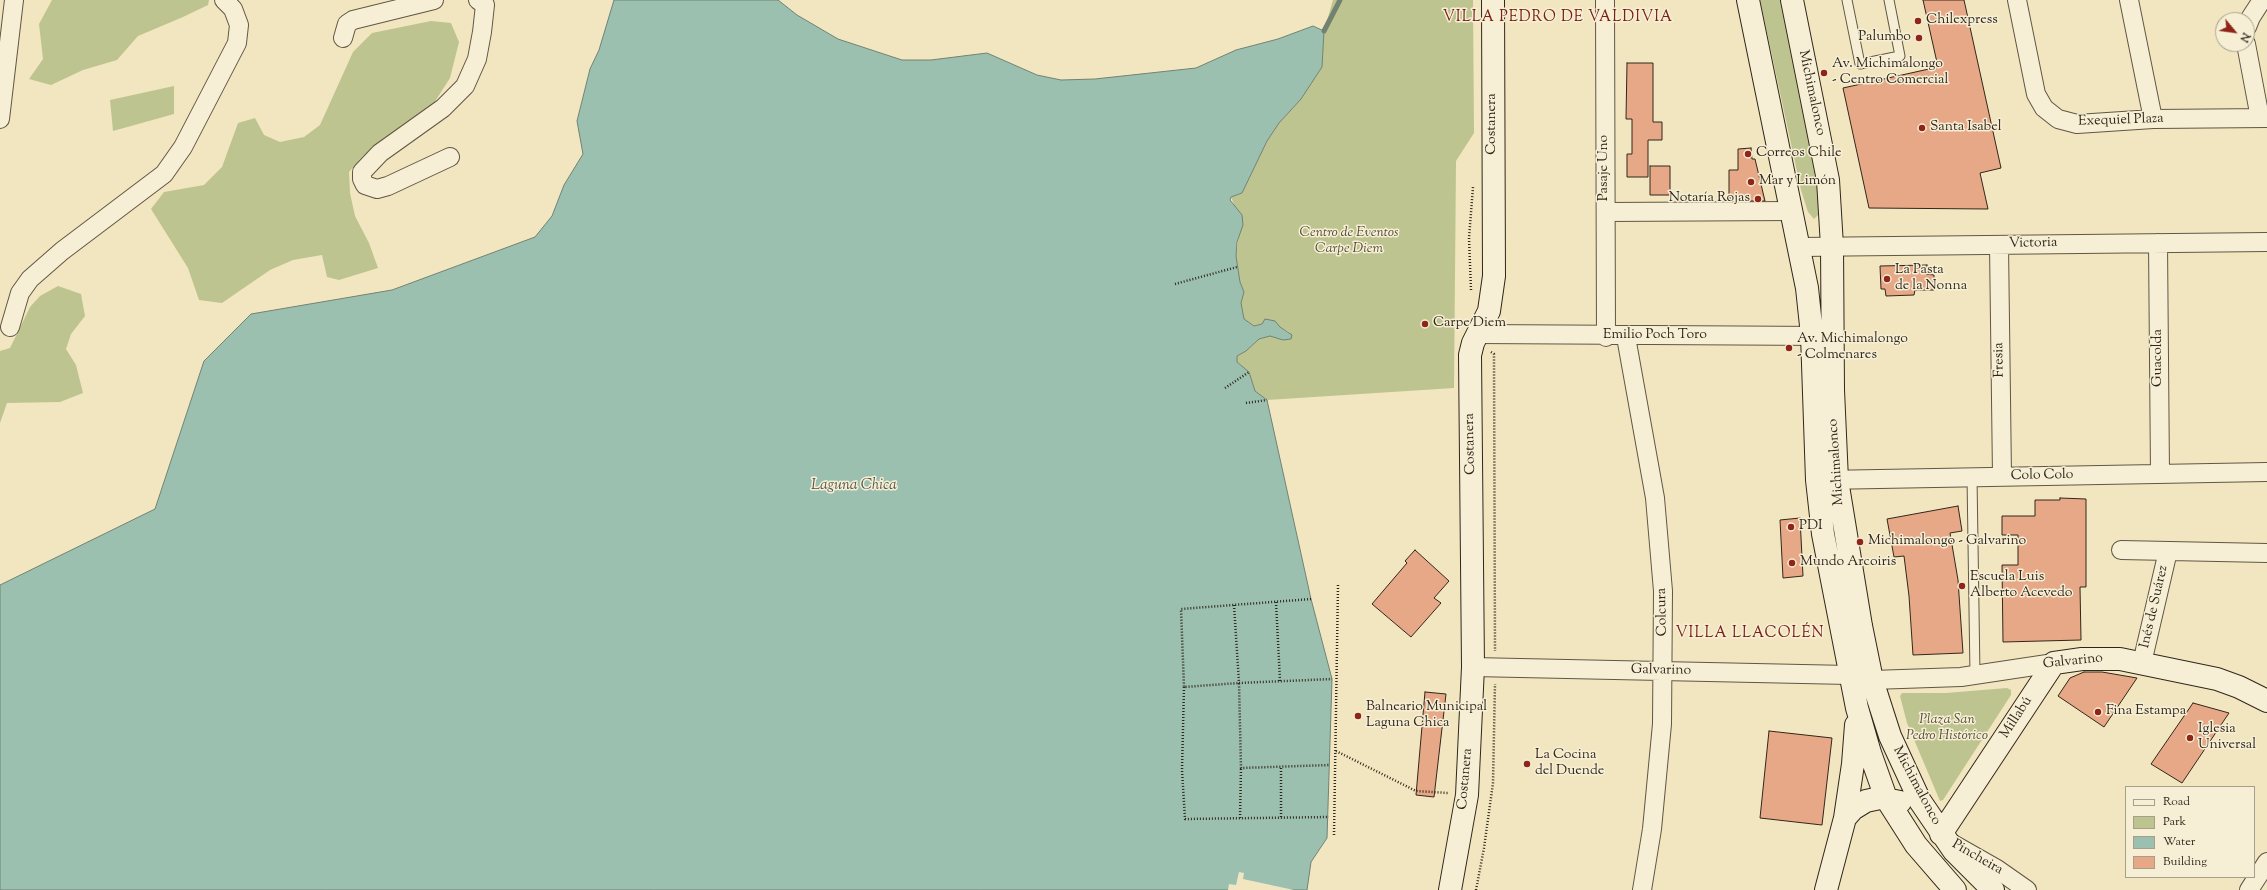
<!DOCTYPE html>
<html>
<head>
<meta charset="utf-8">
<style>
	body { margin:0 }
	#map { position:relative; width:2267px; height:890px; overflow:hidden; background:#f1e6c0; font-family:"Sorts Mill Goudy",serif }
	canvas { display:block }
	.legend { position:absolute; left:2125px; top:786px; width:130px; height:92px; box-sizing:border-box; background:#f6efd6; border:1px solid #a89f8b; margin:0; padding:5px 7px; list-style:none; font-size:12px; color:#32261a }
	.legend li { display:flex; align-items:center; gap:8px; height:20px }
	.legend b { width:20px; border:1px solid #a89f8b }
	.north { position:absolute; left:2215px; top:12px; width:40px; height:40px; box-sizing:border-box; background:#f6efd6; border:1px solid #a89f8b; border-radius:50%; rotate:119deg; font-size:11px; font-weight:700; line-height:16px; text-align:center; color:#32261a }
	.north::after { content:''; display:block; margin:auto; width:14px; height:18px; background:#8f2418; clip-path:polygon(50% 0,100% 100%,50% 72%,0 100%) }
</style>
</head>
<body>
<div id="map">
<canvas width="2267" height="890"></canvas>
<ul class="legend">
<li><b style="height:5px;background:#f6efd6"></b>Road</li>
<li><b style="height:11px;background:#bec48f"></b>Park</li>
<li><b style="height:11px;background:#9bc0af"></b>Water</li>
<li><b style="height:11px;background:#e7a888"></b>Building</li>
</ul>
<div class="north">N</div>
</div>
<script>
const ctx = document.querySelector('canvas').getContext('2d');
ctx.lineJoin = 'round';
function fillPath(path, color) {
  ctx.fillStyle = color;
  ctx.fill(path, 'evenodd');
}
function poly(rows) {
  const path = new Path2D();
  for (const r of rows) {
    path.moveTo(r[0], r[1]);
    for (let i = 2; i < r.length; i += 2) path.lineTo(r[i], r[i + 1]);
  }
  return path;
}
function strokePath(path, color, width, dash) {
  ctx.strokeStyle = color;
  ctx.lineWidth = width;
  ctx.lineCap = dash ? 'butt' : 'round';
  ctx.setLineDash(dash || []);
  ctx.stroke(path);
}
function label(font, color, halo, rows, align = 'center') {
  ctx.font = font + ' "Sorts Mill Goudy",serif';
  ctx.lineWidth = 3;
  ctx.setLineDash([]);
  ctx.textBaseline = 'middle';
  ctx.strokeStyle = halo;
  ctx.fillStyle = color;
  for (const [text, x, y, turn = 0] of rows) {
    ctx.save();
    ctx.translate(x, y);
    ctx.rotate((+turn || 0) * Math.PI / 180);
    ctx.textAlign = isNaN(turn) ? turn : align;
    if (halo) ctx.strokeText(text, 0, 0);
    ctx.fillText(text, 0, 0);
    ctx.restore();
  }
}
fillPath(poly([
	[52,0,209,0,208,5,183,17,138,36,117,60,83,70,51,85,29,79,43,59,39,24],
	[1333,0,1473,0,1474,133,1456,161,1454,388,1267,400,1255,391,1249,372,1237,362,1237,356,1246,351,1259,339,1270,336,1283,340,1291,339,1289,332,1280,327,1262,324,1254,326,1244,319,1241,303,1244,292,1240,282,1236,256,1239,235,1235,207,1231,197,1242,193,1267,141,1279,123,1301,99,1322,67,1324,31],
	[1760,0,1785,0,1819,172,1820,213,1814,219,1808,212,1801,190],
	[431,21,451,23,459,42,450,78,434,103,362,157,349,172,350,193,355,216,369,243,378,268,339,280,327,277,322,255,293,260,270,270,222,303,199,300,188,268,151,209,164,192,204,185,222,167,238,123,255,118,264,135,280,142,304,137,320,125,353,52,372,33],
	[174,86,174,114,113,131,110,100],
	[58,286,81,294,85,316,71,334,66,349,76,365,83,393,60,402,7,403,0,423,0,351,10,348,30,307,40,296],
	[2007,688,2011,690,2011,695,1943,800,1940,801,1907,723,1900,696,1902,693,1946,693]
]), '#bec48f');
const water = poly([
	[614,0,778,0,797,15,838,39,902,60,931,60,987,53,1037,75,1061,80,1095,79,1196,68,1236,50,1278,39,1313,26,1324,31,1322,67,1301,99,1279,123,1267,141,1242,193,1231,197,1230,200,1242,215,1243,225,1237,242,1236,256,1240,282,1244,292,1241,303,1244,319,1254,326,1262,324,1265,319,1275,321,1280,327,1292,335,1291,339,1283,340,1270,336,1259,339,1246,351,1237,356,1237,362,1249,372,1255,391,1267,400,1311,599,1332,679,1327,838,1311,862,1307,890,0,890,0,585,155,509,204,361,251,314,392,290,535,237,552,216,564,185,583,154,577,121,590,69,599,50,614,0]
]);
fillPath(water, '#9bc0af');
strokePath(water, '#718273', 1);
fillPath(poly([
	[1239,872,1244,873,1243,879,1294,890,1228,890,1229,884,1236,885]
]), '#f1e6c0');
strokePath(poly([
	[1324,31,1340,0]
]), '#718273', 5);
const building = poly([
	[1923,0,1964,0,2001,168,1980,173,1988,209,1869,208,1843,88,1938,67,1923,0],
	[1627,63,1653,63,1653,122,1662,122,1662,140,1648,140,1648,177,1627,177,1627,154,1632,154,1632,119,1626,119,1627,63],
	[1751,148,1752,159,1755,159,1765,201,1739,201,1739,198,1729,198,1729,170,1738,170,1738,149,1751,148],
	[1650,166,1670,166,1670,195,1650,195,1650,166],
	[1927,265,1926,274,1934,275,1934,290,1915,290,1914,295,1886,296,1885,289,1881,289,1880,266,1927,265],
	[2060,498,2086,499,2086,587,2080,587,2081,640,2003,642,2002,565,2018,565,2018,535,2002,535,2002,516,2035,516,2035,500,2060,500,2060,498],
	[1958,506,1962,531,1950,533,1958,580,1963,653,1913,655,1909,596,1904,556,1894,557,1887,519,1958,506],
	[1800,518,1803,576,1783,578,1780,520,1800,518],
	[1415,550,1449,581,1434,598,1441,603,1411,637,1372,604,1407,563,1405,561,1415,550],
	[2084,672,2102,672,2137,678,2104,727,2058,696,2070,678,2084,672],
	[1425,692,1446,694,1434,797,1416,795,1425,692],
	[2193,703,2229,713,2182,783,2151,764,2193,703],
	[1769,731,1832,738,1822,825,1760,818,1769,731]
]);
fillPath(building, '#e7a888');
strokePath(building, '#32261a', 1);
const lane = poly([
	[1847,0,1860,64,1900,56,1889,0],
	[1972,477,1975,675]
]);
const street = poly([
	[1605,0,1606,337],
	[2017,0,2036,94,2044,108,2058,119,2077,124,2153,119,2267,118],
	[2129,0,2153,119],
	[2247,27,2251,17,2262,0],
	[343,38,347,24,353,20,434,0],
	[2246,44,2260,118],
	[0,119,14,0],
	[450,157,388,186,377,189,365,185,362,179,362,172,380,153,443,108,465,86,477,59,482,32,485,5,478,0],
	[1606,212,1791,211],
	[2158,243,2160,474],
	[1999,245,2002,476],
	[1800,247,2267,242],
	[10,327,20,293,30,279,62,251,164,174,183,147,237,43,239,25,233,9,224,0],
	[1477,334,1824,336],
	[1626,337,1655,498,1663,591,1662,724,1652,829,1642,890],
	[1824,480,2267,472],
	[2121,550,2267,553],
	[2142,663,2168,551],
	[1473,667,1849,675],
	[1872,680,1961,677,2054,663],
	[1953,844,1997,869,2027,890],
	[2249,890,2267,862]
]);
const secondary = poly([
	[1748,0,1807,288,1812,335,1817,480,1823,534,1857,708,1870,753,1886,798,1916,845,1955,890],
	[1792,0,1828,180,1832,246,1833,390,1837,480,1861,626,1872,680,1890,736,1920,801,1954,851,1993,890],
	[1845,818,1853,809,1866,801,1880,798,1900,802],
	[1941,834,2054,663,2082,659,2120,659,2217,679,2239,687,2267,701],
	[1450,890,1467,795,1473,667,1470,355,1473,343,1489,311,1494,276,1493,0],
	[1826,890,1845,818,1853,764,1856,725]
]);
strokePath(lane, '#625644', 11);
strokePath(street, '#625644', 20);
strokePath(secondary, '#32261a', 24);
strokePath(poly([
	[1175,284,1237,267],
	[1471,290,1469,238,1473,187],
	[1491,352,1494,354,1495,651],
	[1225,388,1249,372],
	[1246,403,1267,400],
	[1311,599,1181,609,1184,687,1239,683,1241,768,1330,765],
	[1276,602,1280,681],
	[1234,605,1239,683,1332,679],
	[1184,687,1182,770,1185,819,1329,817],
	[1336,751,1416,791,1448,793],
	[1281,817,1281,767],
	[1240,818,1241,768],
	[1334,835,1338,585],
	[1476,890,1484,848,1493,783,1495,684]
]), '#32261a', 2.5, [1, 2]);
strokePath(lane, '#f6efd6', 9);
strokePath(street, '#f6efd6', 18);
strokePath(secondary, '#f6efd6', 22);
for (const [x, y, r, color] of [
	[1918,21,4,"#8f2418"],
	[1919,38,4,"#8f2418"],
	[1824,73,4,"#8f2418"],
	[1922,128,4,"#8f2418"],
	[1748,154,4,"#8f2418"],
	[1751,182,4,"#8f2418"],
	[1758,199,4,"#8f2418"],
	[1887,279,4,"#8f2418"],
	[1425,324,4,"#8f2418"],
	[1789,348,4,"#8f2418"],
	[1791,527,4,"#8f2418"],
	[1860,542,4,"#8f2418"],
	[1792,563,4,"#8f2418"],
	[1962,586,4,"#8f2418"],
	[2098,712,4,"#8f2418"],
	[1358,716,4,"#8f2418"],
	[2190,738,4,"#8f2418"],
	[1527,764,4,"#8f2418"]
]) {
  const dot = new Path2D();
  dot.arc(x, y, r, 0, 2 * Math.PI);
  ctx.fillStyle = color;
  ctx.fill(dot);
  strokePath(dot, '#f6efd6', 1.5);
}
label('14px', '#32261a', '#f6efd6', [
	["Chilexpress",1926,21],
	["Palumbo",1911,38,"right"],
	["Av. Michimalongo",1832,65],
	["- Centro Comercial",1832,81],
	["Santa Isabel",1930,128],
	["Correos Chile",1756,154],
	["Mar y Limón",1759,182],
	["Notaría Rojas",1750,199,"right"],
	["La Pasta",1895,271],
	["de la Nonna",1895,287],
	["Carpe Diem",1433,324],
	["Av. Michimalongo",1797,340],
	["- Colmenares",1797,356],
	["PDI",1799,527],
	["Michimalongo - Galvarino",1868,542],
	["Mundo Arcoiris",1800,563],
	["Escuela Luis",1970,578],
	["Alberto Acevedo",1970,594],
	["Balneario Municipal",1366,708],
	["Laguna Chica",1366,724],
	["Fina Estampa",2106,712],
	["Iglesia",2198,730],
	["Universal",2198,746],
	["La Cocina",1535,756],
	["del Duende",1535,772]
], 'left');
label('14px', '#32261a', '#f6efd6', [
	["Michimalonco",1811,93,78],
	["Exequiel Plaza",2121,121,-2],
	["Costanera",1493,124,-90],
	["Pasaje Uno",1605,168,-90],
	["Victoria",2033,244,-1],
	["Emilio Poch Toro",1655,336],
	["Guacolda",2159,358,-90],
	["Fresia",2000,360,-91],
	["Costanera",1471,444,-91],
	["Michimalonco",1837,462,-94],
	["Colo Colo",2042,476,-1],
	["Inés de Suárez",2155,607,-77],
	["Colcura",1663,612,-91],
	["Galvarino",2073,662,-6],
	["Galvarino",1661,671,1],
	["Millabú",2017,718,-57],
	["Costanera",1466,779,-85],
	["Michimalonco",1916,786,62],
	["Pincheira",1977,858,30]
]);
label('italic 14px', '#554e37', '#f6efd6', [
	["Centro de Eventos",1349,234],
	["Carpe Diem",1349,250],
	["Plaza San",1947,721],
	["Pedro Histórico",1947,737]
]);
ctx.letterSpacing = '1px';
label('15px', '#7a1f14', '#f6efd6', [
	["VILLA PEDRO DE VALDIVIA",1558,18],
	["VILLA LLACOLÉN",1750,634]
]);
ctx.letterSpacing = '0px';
label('italic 15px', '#525447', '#f6efd6', [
	["Laguna Chica",854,486]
]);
</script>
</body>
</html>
